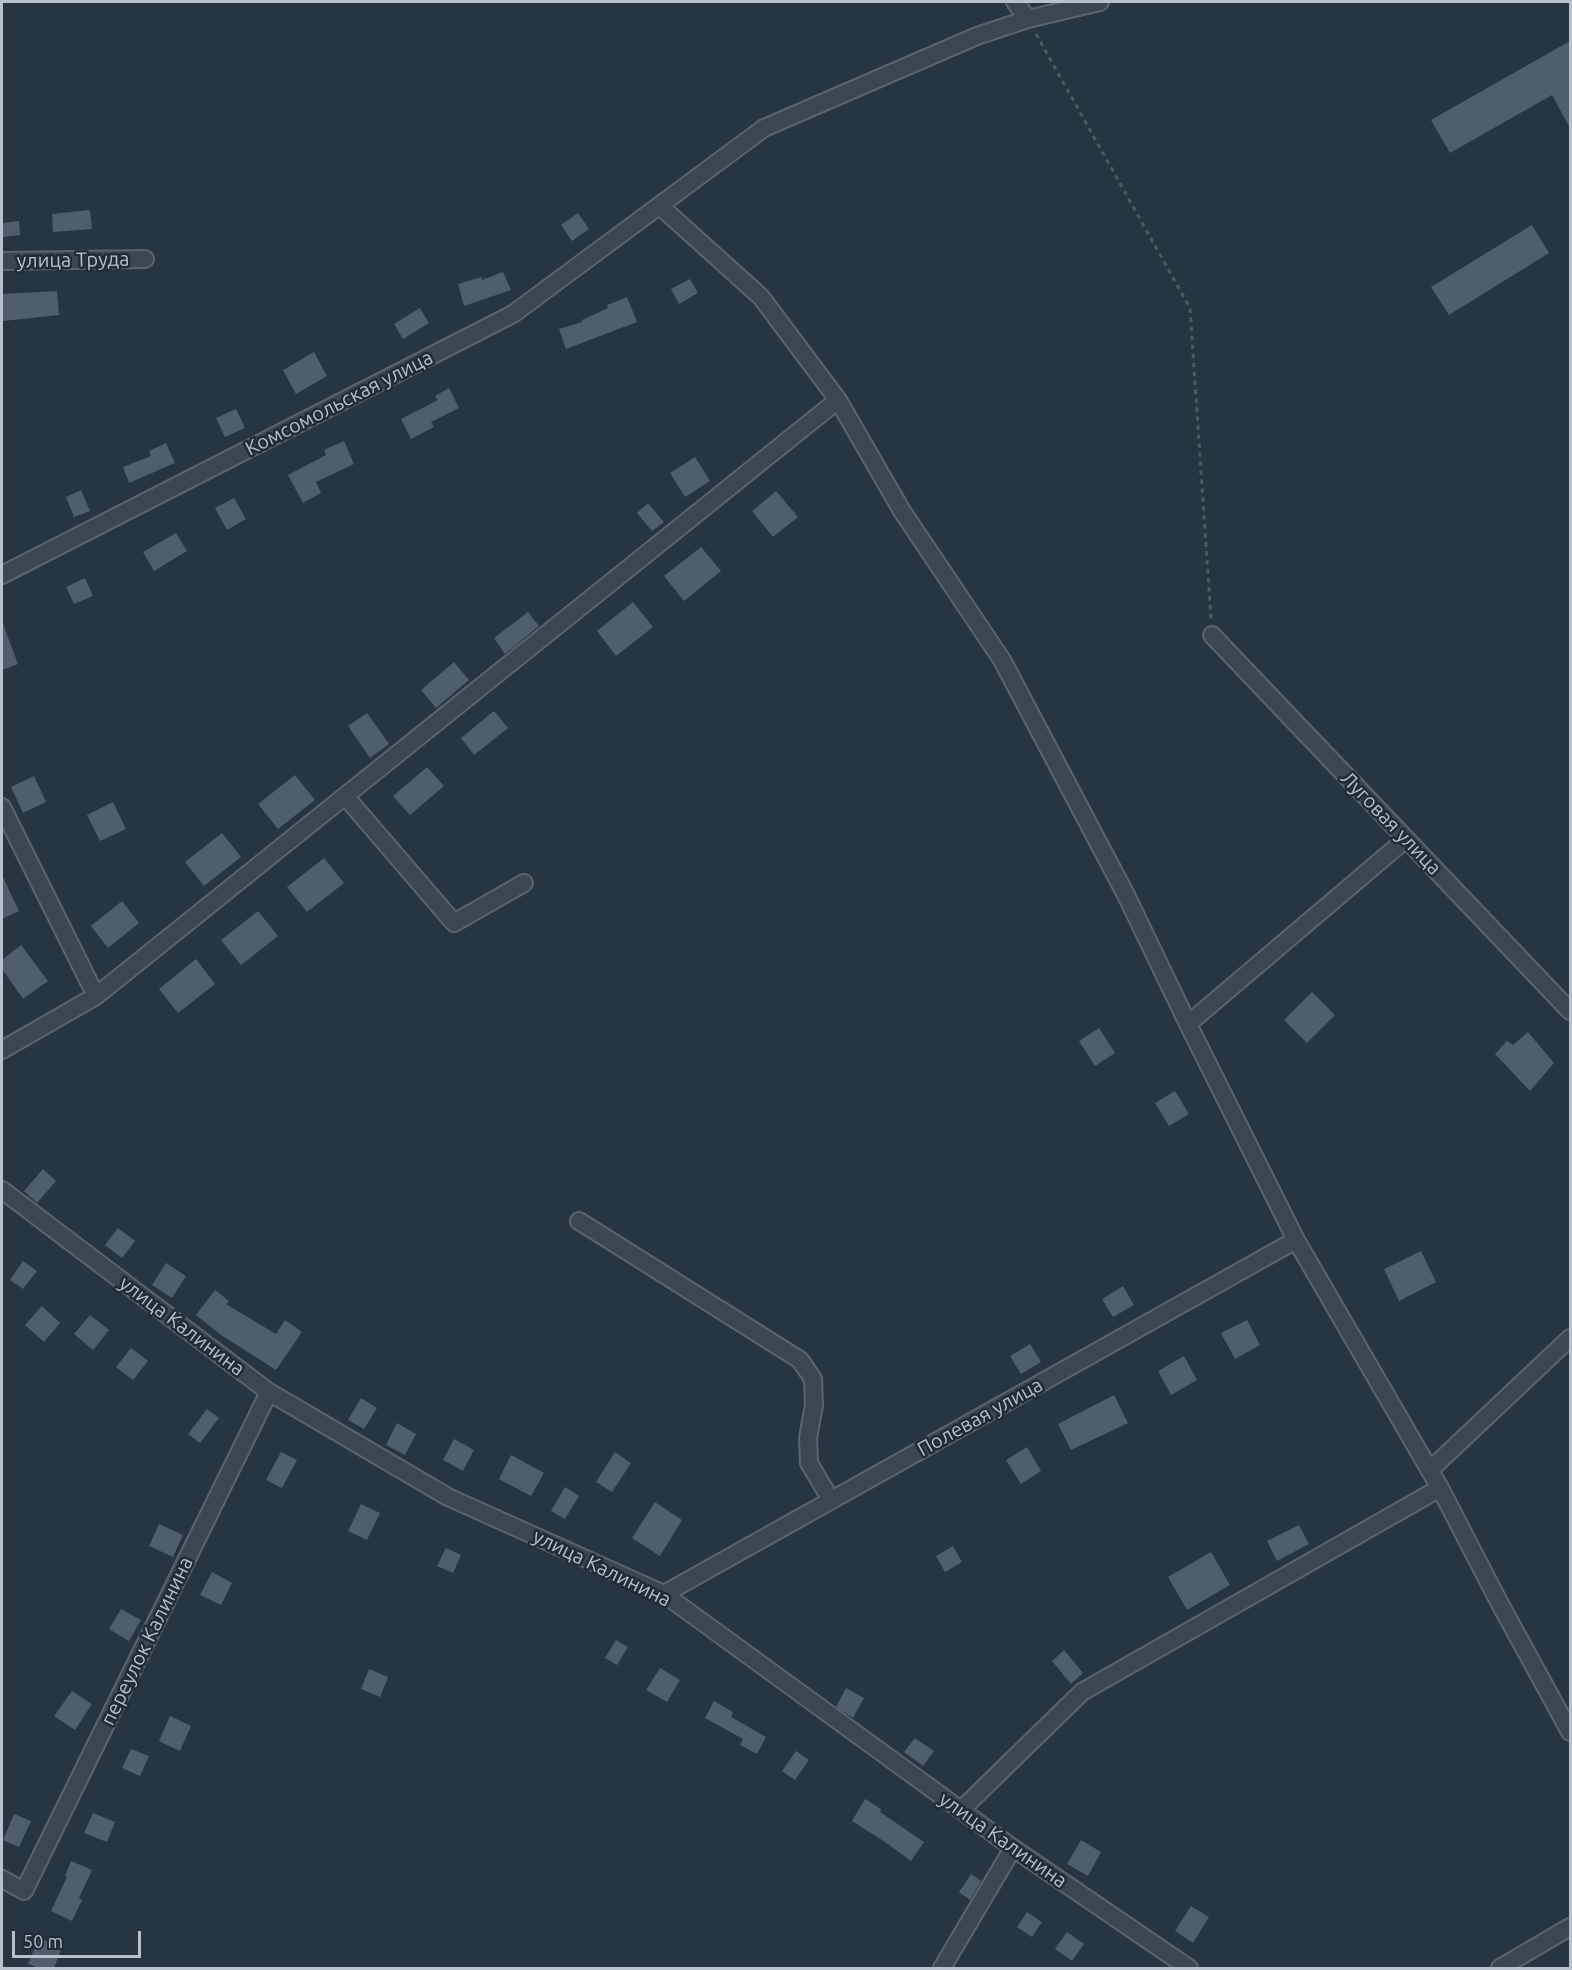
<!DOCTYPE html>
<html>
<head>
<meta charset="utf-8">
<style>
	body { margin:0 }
	#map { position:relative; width:1572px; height:1970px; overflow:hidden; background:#263542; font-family:Ubuntu,sans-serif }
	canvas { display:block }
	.frame { position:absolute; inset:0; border:3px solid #b7c1cb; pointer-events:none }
	.scale { position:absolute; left:12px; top:1931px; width:129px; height:27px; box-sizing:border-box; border:3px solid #b7c1cb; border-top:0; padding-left:8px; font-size:18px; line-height:21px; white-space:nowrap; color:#b7c1cb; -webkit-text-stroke:4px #1f2b37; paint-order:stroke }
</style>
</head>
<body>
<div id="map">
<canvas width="1572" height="1970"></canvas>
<div class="frame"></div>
<div class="scale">50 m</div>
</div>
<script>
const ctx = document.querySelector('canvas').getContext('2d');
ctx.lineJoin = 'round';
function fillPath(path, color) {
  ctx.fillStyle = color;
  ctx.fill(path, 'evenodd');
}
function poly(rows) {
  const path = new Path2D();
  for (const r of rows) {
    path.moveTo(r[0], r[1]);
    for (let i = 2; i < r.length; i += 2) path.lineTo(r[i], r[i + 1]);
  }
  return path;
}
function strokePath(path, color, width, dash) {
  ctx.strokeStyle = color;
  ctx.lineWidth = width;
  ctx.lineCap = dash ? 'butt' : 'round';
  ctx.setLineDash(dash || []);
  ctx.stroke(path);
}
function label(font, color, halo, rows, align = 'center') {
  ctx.font = font + ' Ubuntu,sans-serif';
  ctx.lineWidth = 5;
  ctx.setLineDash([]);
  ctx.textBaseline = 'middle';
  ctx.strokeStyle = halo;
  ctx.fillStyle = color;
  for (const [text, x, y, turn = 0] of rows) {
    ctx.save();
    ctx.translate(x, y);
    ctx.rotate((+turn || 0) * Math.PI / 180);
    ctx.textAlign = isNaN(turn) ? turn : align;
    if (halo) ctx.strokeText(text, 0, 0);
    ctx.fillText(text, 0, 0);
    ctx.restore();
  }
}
fillPath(poly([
	[1570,41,1570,128,1552,95,1450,153,1431,120],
	[90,210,92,229,53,232,52,214],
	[578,213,589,229,572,241,561,225],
	[19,221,20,235,2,237,2,223],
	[1532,225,1549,253,1449,315,1431,287],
	[503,272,511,290,464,306,458,284,482,277,482,280],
	[690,279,698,293,679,304,671,289],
	[57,291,59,315,3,321,2,294],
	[627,297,637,322,566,349,559,329,582,322,582,320,608,308,607,305],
	[420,308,429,323,403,339,394,324],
	[314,352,327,376,296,394,283,370],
	[449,388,459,408,431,422,434,427,411,439,401,419,438,400,435,396],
	[236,409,245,428,225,437,216,418],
	[344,441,354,464,316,482,321,493,303,503,288,475,326,455,324,450],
	[166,443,175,463,129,483,123,467,151,456,149,451],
	[695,457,710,481,685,497,670,473],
	[81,490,90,511,74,517,66,497],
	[776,491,798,517,773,537,752,511],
	[234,498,246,519,227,530,215,508],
	[648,503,664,522,652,531,637,513],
	[176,533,187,551,154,571,143,552],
	[701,547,721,571,684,601,664,576],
	[85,578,93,596,74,604,66,587],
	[633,602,653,627,616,656,597,631],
	[528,612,539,626,505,654,494,638],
	[2,624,3,624,18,664,2,670],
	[454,662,469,680,436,708,421,690],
	[494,711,508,728,474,755,461,738],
	[367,713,389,744,370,758,348,726],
	[427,767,444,786,410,815,393,796],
	[295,775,315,800,278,829,258,804],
	[34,776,46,802,23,813,11,787],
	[113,802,126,829,100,841,87,815],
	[222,833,241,857,204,886,185,862],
	[324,858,344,883,307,912,287,887],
	[2,875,19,911,2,919],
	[122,901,139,923,108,948,91,926],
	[258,911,278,936,241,965,221,940],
	[21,945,48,981,23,999,2,969,2,960],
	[196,959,215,984,178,1013,159,989],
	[1312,992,1335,1015,1307,1043,1284,1020],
	[1099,1028,1115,1053,1095,1066,1079,1041],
	[1528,1032,1554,1063,1530,1091,1495,1054,1507,1041,1513,1045],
	[1175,1091,1189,1114,1169,1126,1155,1103],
	[43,1169,56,1181,37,1203,24,1191],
	[118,1228,135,1241,122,1258,105,1245],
	[1421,1251,1436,1282,1399,1301,1384,1269],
	[23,1261,37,1271,23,1289,10,1280],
	[166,1263,186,1276,172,1298,152,1285],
	[1123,1286,1134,1305,1113,1317,1102,1299],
	[215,1290,229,1301,226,1304,276,1334,285,1320,302,1332,276,1370,221,1335,196,1315],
	[42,1306,60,1323,44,1342,25,1325],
	[90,1315,109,1330,93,1350,74,1334],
	[1247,1320,1260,1345,1235,1359,1221,1333],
	[1030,1344,1041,1362,1021,1374,1010,1356],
	[131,1348,148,1361,133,1380,116,1367],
	[1184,1356,1197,1380,1171,1395,1158,1371],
	[1114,1395,1128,1423,1071,1450,1058,1424],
	[361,1398,377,1408,364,1429,348,1420],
	[207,1409,219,1418,200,1443,188,1434],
	[397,1423,416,1434,405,1455,386,1445],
	[454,1439,474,1450,463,1471,443,1460],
	[1027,1447,1041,1471,1021,1484,1006,1460],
	[281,1452,297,1460,282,1488,266,1480],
	[615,1452,631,1463,612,1492,596,1482],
	[511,1455,544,1473,531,1496,499,1479],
	[565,1487,579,1496,565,1519,551,1511],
	[655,1502,682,1520,660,1556,632,1538],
	[361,1504,380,1513,367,1540,348,1531],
	[159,1524,183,1535,173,1557,149,1546],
	[1299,1525,1309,1544,1277,1561,1267,1541],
	[953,1546,962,1562,945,1572,936,1556],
	[446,1548,461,1555,453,1573,437,1566],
	[1211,1552,1230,1585,1187,1610,1168,1577],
	[212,1572,232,1583,221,1605,200,1595],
	[121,1609,141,1620,129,1641,109,1629],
	[616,1640,628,1647,617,1665,605,1658],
	[1064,1650,1083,1673,1071,1684,1052,1661],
	[660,1668,680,1680,667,1702,646,1690],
	[369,1669,388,1677,380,1697,361,1689],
	[846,1688,864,1698,853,1718,836,1707],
	[72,1691,92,1704,75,1730,54,1716],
	[714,1701,733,1712,731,1717,766,1737,757,1754,740,1745,743,1739,705,1718],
	[170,1716,191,1726,180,1751,159,1741],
	[915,1738,934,1751,923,1766,904,1752],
	[131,1749,149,1756,140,1776,122,1768],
	[796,1751,809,1760,795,1780,782,1771],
	[865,1799,881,1809,880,1812,924,1842,911,1861,885,1842,852,1821],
	[93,1813,115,1822,107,1842,84,1833],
	[14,1814,31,1821,19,1847,3,1840],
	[1081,1840,1101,1852,1088,1876,1067,1864],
	[71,1861,92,1870,79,1898,82,1900,72,1921,51,1911,67,1877,65,1876],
	[971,1874,981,1881,970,1900,959,1892],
	[1191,1906,1209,1917,1193,1943,1175,1931],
	[1027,1912,1042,1922,1032,1937,1017,1927],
	[1067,1932,1084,1944,1072,1961,1055,1949],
	[39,1938,62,1947,54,1968,39,1968,28,1964]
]), '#4f5e6d');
const minor = poly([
	[1015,2,1028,19],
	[660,206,761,297,838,400,902,511,1002,660,1126,895,1188,1024,1296,1240,1440,1488,1499,1602,1570,1732],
	[2,261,145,259],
	[2,575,513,314,764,128,977,36,1028,19,1100,2],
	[1212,635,1570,1011],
	[345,796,454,923,524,883],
	[2,807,96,996],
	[1188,1024,1406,839],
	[2,1050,96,996,838,400],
	[2,1190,269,1392,448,1497,664,1594,1013,1848,1189,1968],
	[579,1221,800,1360,813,1379,814,1405,808,1438,809,1463,831,1500],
	[1430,1470,1570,1338],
	[664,1594,1296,1240],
	[961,1810,1082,1692,1440,1488],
	[2,1879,24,1891,269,1392],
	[942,1968,1013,1848],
	[1500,1968,1570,1927]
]);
strokePath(minor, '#58646e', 20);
strokePath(poly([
	[1036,34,1190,308,1211,619]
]), '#465e5e', 3, [4.5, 4.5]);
strokePath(minor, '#3a4651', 16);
label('20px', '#b7c1cb', '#1f2b37', [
	["улица Труда",73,260,-1],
	["Комсомольская улица",339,403,-27],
	["Луговая улица",1391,823,46],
	["улица Калинина",182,1326,37],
	["Полевая улица",980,1417,-29],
	["улица Калинина",602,1568,26],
	["переулок Калинина",147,1641,-64],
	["улица Калинина",1003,1840,35]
]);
</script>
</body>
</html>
